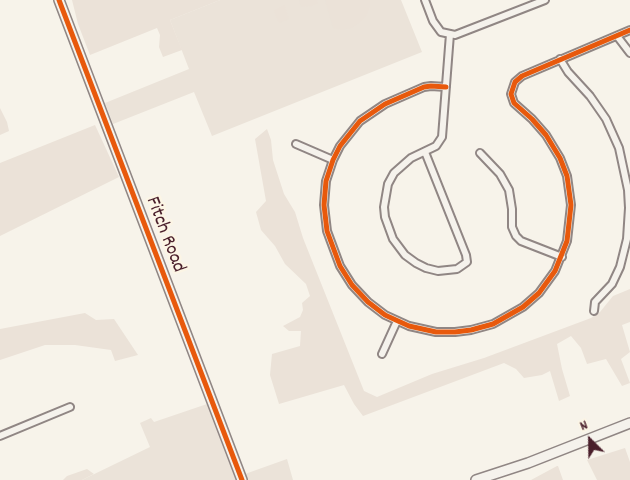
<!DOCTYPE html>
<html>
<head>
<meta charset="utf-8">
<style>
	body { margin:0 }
	#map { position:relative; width:630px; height:480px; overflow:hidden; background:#f7f3ea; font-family:Dekko,sans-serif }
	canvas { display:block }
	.north { position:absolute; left:565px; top:415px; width:50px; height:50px; -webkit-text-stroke:4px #fcf5e5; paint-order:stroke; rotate:337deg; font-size:14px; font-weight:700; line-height:20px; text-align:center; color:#4a1f2b }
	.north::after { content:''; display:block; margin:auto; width:18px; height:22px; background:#4a1f2b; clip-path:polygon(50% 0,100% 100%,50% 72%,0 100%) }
</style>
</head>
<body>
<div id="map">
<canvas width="630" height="480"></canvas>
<div class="north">N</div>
</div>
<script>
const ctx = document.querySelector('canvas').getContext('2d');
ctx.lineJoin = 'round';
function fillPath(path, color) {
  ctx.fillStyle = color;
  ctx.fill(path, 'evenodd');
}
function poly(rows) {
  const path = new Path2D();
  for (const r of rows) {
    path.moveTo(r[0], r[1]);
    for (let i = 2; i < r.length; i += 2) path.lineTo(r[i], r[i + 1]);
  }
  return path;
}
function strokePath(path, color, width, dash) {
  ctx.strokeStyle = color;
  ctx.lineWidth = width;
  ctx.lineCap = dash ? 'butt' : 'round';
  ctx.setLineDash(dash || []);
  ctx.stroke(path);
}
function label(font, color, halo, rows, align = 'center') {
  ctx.font = font + ' Dekko,sans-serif';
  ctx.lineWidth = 5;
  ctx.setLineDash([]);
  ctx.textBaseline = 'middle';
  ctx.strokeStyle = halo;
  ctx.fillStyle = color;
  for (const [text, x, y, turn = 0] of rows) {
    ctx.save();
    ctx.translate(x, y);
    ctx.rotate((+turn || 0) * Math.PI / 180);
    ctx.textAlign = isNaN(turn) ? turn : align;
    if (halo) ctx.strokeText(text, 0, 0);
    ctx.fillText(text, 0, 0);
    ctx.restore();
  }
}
fillPath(poly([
	[220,0,401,0,422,52,212,136,194,92,113,124,105,103,189,69,170,20],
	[210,403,240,480,82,480,150,447,140,423,151,418,154,422],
	[287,459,293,480,247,480,245,474]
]), '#ebe3d9');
fillPath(poly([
	[72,0,220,0,170,20,182,50,163,57,159,47,160,35,157,28,90,55,78,24],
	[299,0,317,0,318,3,312,6,301,7],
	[325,0,370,0,370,5,367,14,360,22,351,28,341,30,333,28],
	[284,5,289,19,279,23,274,10],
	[0,108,7,122,9,131,0,135],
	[95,125,119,177,0,236,0,163],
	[267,129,271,140,273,160,284,194,295,212,303,238,364,391,377,397,432,374,484,358,591,318,600,312,613,296,630,289,630,322,622,325,630,352,621,359,630,383,622,386,606,359,587,364,581,348,571,336,557,344,562,369,570,396,559,401,550,371,542,375,524,378,516,369,504,363,363,416,354,404,344,385,279,404,270,375,272,354,300,346,301,331,289,331,283,326,300,317,303,310,302,303,310,296,306,284,285,264,275,246,261,230,256,212,266,201,255,139],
	[85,313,96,320,114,319,138,355,115,361,111,350,75,345,45,345,0,360,0,329],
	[625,448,630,462,630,480,597,480,587,460],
	[558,466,563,480,531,480,557,466],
	[87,469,94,474,82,480,63,480,67,476]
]), '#ebe2d8');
const street = poly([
	[425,0,433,21,441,32,455,35,545,0],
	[617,36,630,53],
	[560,59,568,72,590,96,606,119,619,148,628,190,629,208,627,239,620,267,612,284,595,302,594,311],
	[446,87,431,86,424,87,385,104,360,121,340,146,333,160,326,181,324,205,327,231,340,266,352,285,368,302,385,315,409,326,436,332,455,332,471,330,493,324,523,307,539,293,555,271,567,241,571,205,567,176,560,158,546,135,532,119,514,103,511,94,515,82,522,76,630,30],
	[296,144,333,160],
	[425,152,466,255,467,262,457,269,438,271,426,268,416,263,405,255,393,239,385,217,384,207,388,184,394,173,411,158,436,146,442,137,450,34],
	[480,153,500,174,509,190,512,209,512,227,516,236,521,241,562,257],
	[382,354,397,321],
	[0,436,70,407]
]);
const secondary = poly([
	[59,0,242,480],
	[476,480,528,463,630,423]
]);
strokePath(street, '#908684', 10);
strokePath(secondary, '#908684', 12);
strokePath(street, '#f5f2ec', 6);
strokePath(secondary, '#f5f2ec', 9);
strokePath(poly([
	[59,0,242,480],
	[446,87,431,86,424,87,385,104,360,121,340,146,333,160,326,181,324,205,327,231,340,266,352,285,368,302,385,315,409,326,436,332,455,332,471,330,493,324,523,307,539,293,555,271,567,241,571,205,567,176,560,158,546,135,532,119,514,103,511,94,515,82,522,76,630,30]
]), '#e8590c', 5);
label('20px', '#4a1f2b', '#fcf5e5', [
	["Fitch Road",164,235,69]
]);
</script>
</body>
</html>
